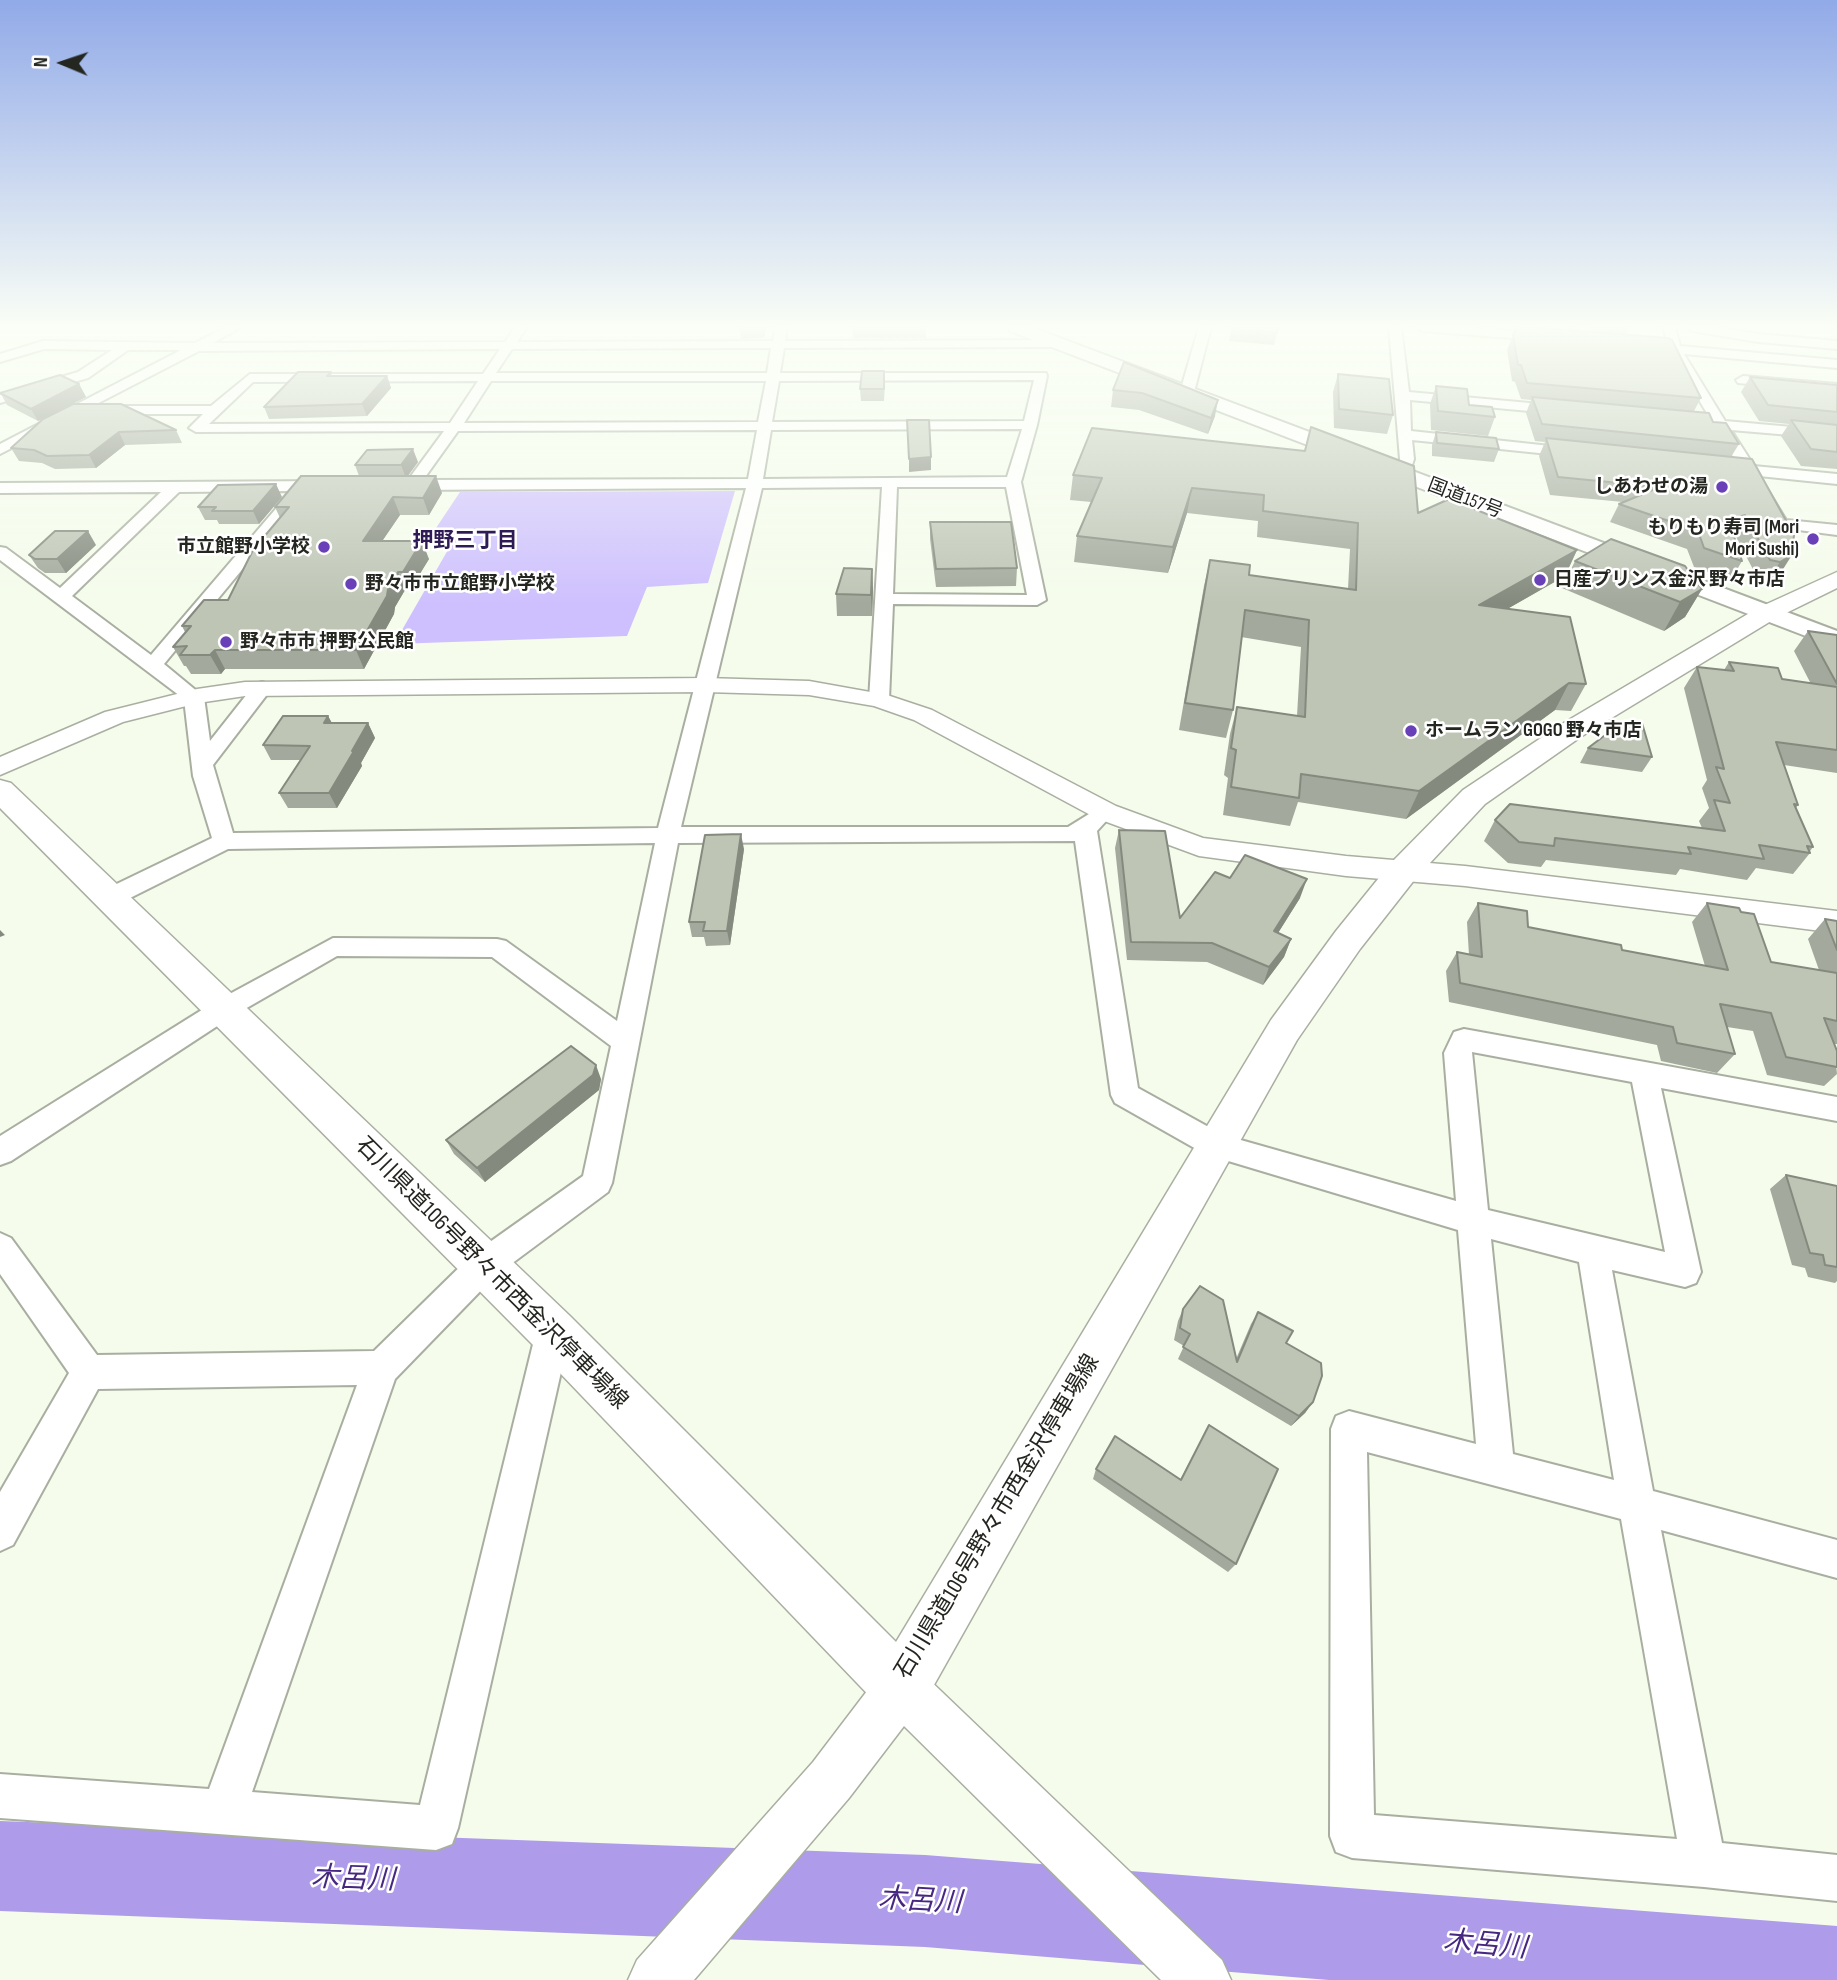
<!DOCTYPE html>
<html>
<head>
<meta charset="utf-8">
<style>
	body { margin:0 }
	#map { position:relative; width:1837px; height:1980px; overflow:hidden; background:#f5fcec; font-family:"Sofia Sans Condensed",sans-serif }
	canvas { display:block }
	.north { position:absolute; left:28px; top:28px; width:70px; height:70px; -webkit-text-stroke:5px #fff; paint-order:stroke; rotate:272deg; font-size:19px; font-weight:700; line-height:28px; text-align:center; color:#242620 }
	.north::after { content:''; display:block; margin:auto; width:24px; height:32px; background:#242620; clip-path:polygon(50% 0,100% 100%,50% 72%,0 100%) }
</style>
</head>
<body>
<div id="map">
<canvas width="1837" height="1980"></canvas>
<div class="north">N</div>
</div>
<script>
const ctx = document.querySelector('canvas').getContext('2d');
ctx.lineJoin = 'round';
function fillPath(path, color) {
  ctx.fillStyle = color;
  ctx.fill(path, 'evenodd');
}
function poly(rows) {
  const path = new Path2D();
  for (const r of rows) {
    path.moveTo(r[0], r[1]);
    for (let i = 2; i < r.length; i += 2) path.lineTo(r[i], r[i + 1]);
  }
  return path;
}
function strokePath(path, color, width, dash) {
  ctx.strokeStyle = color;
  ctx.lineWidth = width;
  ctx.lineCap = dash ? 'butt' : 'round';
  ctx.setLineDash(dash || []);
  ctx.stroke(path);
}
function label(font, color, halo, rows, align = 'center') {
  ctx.font = font + ' "Sofia Sans Condensed","Noto Sans JP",sans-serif';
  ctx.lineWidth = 5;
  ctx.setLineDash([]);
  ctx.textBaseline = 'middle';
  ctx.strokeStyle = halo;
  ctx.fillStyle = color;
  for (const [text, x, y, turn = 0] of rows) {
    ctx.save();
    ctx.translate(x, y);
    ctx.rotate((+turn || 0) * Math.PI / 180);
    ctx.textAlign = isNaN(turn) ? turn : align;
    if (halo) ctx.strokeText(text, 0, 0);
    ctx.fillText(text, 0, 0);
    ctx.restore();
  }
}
fillPath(poly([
	[735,491,708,583,647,587,627,636,394,644,453,541,434,531,460,492]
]), '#cec0fe');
fillPath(poly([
	[0,1821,925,1855,1837,1926,1837,1980,1329,1980,925,1947,0,1911,0,1821]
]), '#ae9be9');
const minor = poly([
	[226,327,241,327,213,343,505,342,515,327,527,327,517,342,773,341,775,327,787,327,785,341,1061,340,1061,346,1057,347,784,348,780,373,1046,373,1047,376,1037,425,1021,482,1046,600,1037,605,893,604,889,700,886,704,872,704,869,700,882,487,762,488,681,827,1068,827,1089,814,1097,812,1105,814,1108,819,1097,831,1138,1088,1223,1135,1456,1201,1444,1053,1454,1032,1464,1029,1837,1097,1837,1121,1661,1088,1701,1272,1696,1283,1685,1287,1612,1270,1653,1491,1837,1540,1837,1578,1661,1530,1722,1843,1837,1855,1837,1901,1704,1887,1352,1858,1336,1852,1330,1836,1331,1429,1336,1416,1349,1411,1476,1444,1458,1230,1205,1154,1115,1103,1111,1095,1075,841,678,843,612,1183,608,1192,495,1276,395,1379,252,1792,420,1805,536,1332,541,1320,553,1316,565,1320,570,1332,458,1828,452,1844,436,1850,0,1818,0,1774,209,1789,357,1385,98,1389,13,1545,0,1551,0,1492,69,1373,0,1274,0,1233,11,1238,97,1355,374,1351,473,1254,583,1176,611,1046,492,957,337,956,231,1017,11,1161,0,1165,0,1136,213,1003,333,938,497,939,506,941,617,1021,655,843,228,849,118,904,109,906,100,904,97,898,100,892,212,838,193,776,184,699,0,560,0,547,6,548,60,588,161,492,0,493,0,483,327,481,335,486,327,491,307,491,164,664,204,697,210,741,255,684,262,682,269,684,272,688,213,765,233,833,658,828,746,488,404,490,396,485,399,482,408,480,444,431,196,432,189,428,203,414,99,414,92,410,99,406,211,406,250,374,483,374,500,349,199,351,0,454,0,444,181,350,128,350,88,378,0,403,0,395,78,372,112,350,44,349,0,362,0,354,43,341,195,343,226,327],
	[771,348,767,373,496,373,512,349,771,348],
	[1034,380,1024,421,772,422,779,381,1034,380],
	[478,381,450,423,209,424,253,382,478,381],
	[491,381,766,381,758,422,464,423,491,381],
	[1022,429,1007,477,763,479,771,430,1022,429],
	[757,430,748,479,423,480,458,431,757,430],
	[897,487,1006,487,1027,595,893,594,897,487],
	[291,491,151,655,72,596,179,492,291,491],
	[1472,1052,1632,1082,1665,1252,1488,1210,1472,1052],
	[1491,1239,1579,1262,1614,1480,1513,1454,1491,1239],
	[1367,1452,1621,1519,1677,1839,1374,1815,1367,1452],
	[1199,327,1211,327,1194,392,1187,396,1180,392,1199,327],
	[1389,327,1401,327,1409,392,1562,406,1569,410,1562,414,1410,400,1411,431,1578,449,1585,453,1578,457,1412,440,1414,459,1409,474,1406,477,1396,477,1393,474,1400,459,1389,327],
	[1416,327,1464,327,1579,336,1576,327,1588,327,1593,340,1587,344,1422,331,1416,327],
	[1663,327,1675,327,1680,346,1837,360,1837,368,1684,354,1725,421,1837,431,1837,439,1731,430,1754,466,1837,474,1837,484,1759,476,1786,520,1837,525,1837,535,1775,527,1743,474,1719,471,1717,468,1719,465,1738,465,1716,428,1691,426,1684,422,1691,418,1711,420,1671,353,1656,348,1668,345,1663,327],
	[1686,327,1712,327,1758,334,1837,341,1837,349,1758,342,1692,331,1686,327],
	[1743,376,1837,384,1837,392,1738,383,1736,380,1743,376]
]);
const tertiary = poly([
	[705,678,809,681,887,695,932,710,1116,806,1203,838,1346,856,1465,866,1837,911,1837,933,1465,886,1346,876,1199,856,1096,818,914,720,874,706,809,695,705,692,245,696,198,703,123,722,0,775,0,757,105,712,197,689,245,682,705,678],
	[901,1663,919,1670,1222,1960,1231,1980,1161,1980,904,1726,849,1798,694,1980,628,1980,637,1960,813,1762,883,1670,901,1663]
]);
const secondary = poly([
	[1837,572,1837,588,1776,618,1582,736,1485,804,1415,879,1360,949,1297,1040,921,1708,901,1717,881,1708,536,1348,0,808,0,780,11,783,570,1316,896,1642,1271,1020,1336,931,1391,863,1463,790,1562,724,1758,608,1837,572]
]);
const trunk = poly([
	[1007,327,1031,327,1837,631,1837,648,1010,331,1007,327]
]);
strokePath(minor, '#a9afa0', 4);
strokePath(tertiary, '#a9afa0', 3);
strokePath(secondary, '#a9afa0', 3);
strokePath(trunk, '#a9afa0', 4);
fillPath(minor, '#fff');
fillPath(tertiary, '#fff');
fillPath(secondary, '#fff');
fillPath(trunk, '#fff');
fillPath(poly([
	[739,327,771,327,771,328,766,328,764,338,741,339],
	[852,327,926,327,926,338,853,338],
	[1232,327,1277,333,1274,345,1229,341],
	[1590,327,1630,327,1626,335,1701,398,1694,411,1713,422,1739,444,1731,457,1794,535,1780,574,1768,580,1758,579,1734,533,1733,533,1742,561,1731,580,1694,567,1687,549,1610,522,1619,504,1623,502,1550,495,1539,456,1545,442,1535,441,1526,413,1531,400,1521,399,1515,382,1512,381,1507,350,1513,335,1593,332],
	[1124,362,1215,416,1208,434,1139,410,1111,407,1113,390],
	[331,372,332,376,387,376,391,388,367,416,269,419,264,407],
	[1338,374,1393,415,1387,434,1334,428,1333,392],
	[1750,377,1837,385,1837,469,1801,466,1781,436,1789,424,1759,421,1741,392],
	[885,383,884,401,861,401,860,389],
	[79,384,86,397,43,419,176,430,182,443,125,445,96,468,55,469,42,463,19,461,11,448,43,419,38,421,7,405,0,392],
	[1436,386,1469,405,1495,417,1488,436,1431,430,1430,404],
	[1311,427,1418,513,1577,550,1565,576,1507,609,1586,684,1571,711,1555,710,1406,819,1298,802,1290,826,1223,815,1228,778,1224,775,1230,734,1237,707,1297,716,1301,647,1241,637,1233,710,1226,738,1179,730,1204,586,1210,560,1249,575,1348,589,1350,549,1257,537,1258,521,1187,513,1168,573,1074,562,1077,536,1091,502,1070,500,1073,475,1304,451],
	[1436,432,1499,449,1494,462,1432,456,1432,445],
	[418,462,408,476,442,493,429,515,400,515,382,541,429,559,410,590,405,590,395,607,394,614,364,669,225,669,221,674,191,674,186,666,184,666,173,647,185,632,182,626,228,600,280,518,275,507,359,476,355,465],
	[282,497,259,524,219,524,217,520,205,520,198,507],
	[930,522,1017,568,1016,586,936,587,930,539],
	[96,545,66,573,45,573,38,568,29,555],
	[1575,561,1702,589,1685,617,1664,631,1562,588],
	[872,569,873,590,872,616,837,616,836,594],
	[1808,631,1837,635,1837,773,1784,765,1798,805,1796,808,1813,847,1810,851,1810,853,1793,874,1756,868,1747,880,1680,869,1676,875,1546,860,1541,867,1508,863,1484,841,1495,820,1702,828,1699,821,1709,808,1702,788,1707,780,1684,688,1697,667,1724,670,1729,662,1782,679,1811,684,1794,651],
	[328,716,332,723,368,723,375,738,361,763,362,766,337,808,288,808,279,793,300,760,271,760,263,745],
	[1588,748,1652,757,1642,772,1580,763],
	[1119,830,1180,918,1230,878,1300,898,1278,933,1291,939,1284,957,1263,985,1207,962,1127,960,1115,848],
	[744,849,730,945,706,946,704,937,692,937,689,922],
	[1478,903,1528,927,1622,950,1705,966,1692,922,1707,903,1771,962,1819,970,1808,939,1825,919,1837,921,1837,1044,1834,1044,1837,1074,1824,1086,1767,1075,1753,1031,1727,1027,1735,1054,1717,1073,1661,1061,1657,1045,1449,1002,1446,971,1457,952,1469,955,1467,922],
	[601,1079,599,1090,485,1182,454,1154,446,1140],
	[1786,1175,1837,1186,1837,1281,1835,1283,1808,1277,1805,1268,1792,1265,1770,1189],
	[1183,1309,1236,1359,1251,1324,1258,1312,1286,1343,1313,1402,1305,1413,1291,1426,1178,1359,1184,1346,1174,1340,1178,1321],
	[1209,1425,1236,1564,1228,1572,1093,1479,1096,1469,1180,1480]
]), '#a3a99c');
fillPath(poly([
	[763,327,766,327,764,338],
	[387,376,391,388,367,416,362,404],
	[79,384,86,397,38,421,31,409],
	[1218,400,1215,416,1208,434,1211,418],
	[119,432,125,445,96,468,89,455],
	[413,449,418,462,406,478,401,465],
	[931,457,931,470,909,472,909,459],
	[436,476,442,493,429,515,423,498],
	[276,484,282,497,259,524,253,511],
	[1192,488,1187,513,1168,573,1173,547],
	[393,497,400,515,370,559,363,541],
	[1745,515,1734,533,1719,539,1729,521],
	[88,531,96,545,66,573,57,559],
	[422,541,429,559,410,590,403,572],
	[1577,550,1565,576,1467,632,1479,605],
	[1792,555,1780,574,1768,580,1780,562],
	[872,569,873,590,872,616,871,595],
	[398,572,405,590,395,607,394,614,364,669,356,650,388,589],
	[1702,589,1685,617,1664,631,1680,602],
	[215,650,225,669,221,674,210,655],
	[1569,683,1555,710,1406,819,1419,791],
	[328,716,336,731,324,723],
	[368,723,375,738,361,763,362,766,337,808,329,793],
	[741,834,744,849,730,945,727,931],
	[1307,879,1300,898,1268,949,1274,931],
	[0,930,5,935,0,937],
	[1291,939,1284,957,1263,985,1269,967],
	[596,1065,601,1079,599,1090,485,1182,477,1168],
	[1313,1402,1305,1413,1291,1426,1299,1416]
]), '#858a7f');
const building = poly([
	[1232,327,1278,327,1277,333,1231,329,1232,327],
	[1517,327,1530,327,1668,338,1672,340,1701,398,1527,383,1521,365,1518,365,1513,335,1517,327],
	[1124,362,1218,400,1211,418,1142,393,1113,390,1124,362],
	[862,371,884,371,884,389,860,389,862,371],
	[298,372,331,372,327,376,387,376,362,404,264,407,298,372],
	[1338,374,1389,379,1393,415,1339,409,1338,374],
	[60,375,79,384,31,409,0,393,60,375],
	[1750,377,1837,385,1837,412,1768,405,1750,377],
	[1436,386,1467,389,1469,405,1492,407,1495,417,1438,411,1436,386],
	[1532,397,1709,413,1713,422,1726,423,1739,444,1542,424,1532,397],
	[73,404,121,404,176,430,119,432,89,455,47,456,34,450,11,448,43,419,73,404],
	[907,420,929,420,931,457,909,459,907,420],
	[1791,420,1837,425,1837,452,1811,449,1791,420],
	[1311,427,1414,466,1418,513,1449,499,1577,550,1479,605,1570,617,1586,684,1569,683,1419,791,1301,774,1299,798,1231,787,1236,750,1231,748,1237,707,1305,717,1309,620,1245,610,1233,710,1185,703,1210,560,1250,565,1249,575,1356,590,1358,523,1263,511,1264,495,1192,488,1173,547,1077,536,1102,478,1073,475,1092,428,1305,451,1311,427],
	[1436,432,1496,438,1499,449,1437,443,1436,432],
	[1546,438,1752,459,1794,535,1792,555,1780,562,1770,560,1745,515,1729,521,1742,561,1704,548,1698,531,1619,504,1660,487,1558,477,1546,438],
	[413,449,401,465,355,465,367,450,413,449],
	[301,476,436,476,423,498,393,497,363,541,422,541,403,572,398,572,388,589,387,596,356,650,215,650,210,655,180,655,187,646,173,647,191,626,182,626,204,600,228,600,253,550,289,507,275,507,301,476],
	[276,484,253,511,212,511,216,507,198,507,218,485,276,484],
	[930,522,1011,522,1017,568,936,569,930,522],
	[55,531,88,531,57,559,35,559,29,555,55,531],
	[1611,539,1685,566,1702,589,1680,602,1575,561,1611,539],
	[844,568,872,569,871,595,836,594,844,568],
	[1808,631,1837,635,1837,684,1808,631],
	[1729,662,1778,668,1782,679,1837,687,1837,750,1776,742,1798,805,1794,804,1813,847,1807,846,1810,853,1759,845,1764,859,1688,847,1691,854,1555,838,1554,846,1519,842,1495,820,1510,804,1725,831,1714,800,1730,803,1716,767,1724,769,1697,667,1734,671,1729,662],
	[283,716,328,716,324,723,368,723,352,751,354,751,329,793,279,793,310,746,263,745,283,716],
	[1630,722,1642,723,1652,757,1588,748,1616,727,1630,722],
	[1119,830,1165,831,1180,918,1215,872,1230,878,1245,855,1307,879,1274,931,1291,939,1269,967,1212,943,1131,942,1119,830],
	[741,834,727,931,703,931,705,922,689,922,705,835,741,834],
	[1478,903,1527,911,1528,927,1621,945,1622,950,1728,970,1707,903,1739,908,1741,912,1754,914,1771,962,1837,973,1837,1021,1824,1018,1837,1051,1837,1067,1786,1057,1771,1013,1720,1004,1735,1054,1677,1043,1673,1027,1460,983,1457,952,1482,957,1478,903],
	[1825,919,1837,921,1837,950,1825,919],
	[571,1046,596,1065,593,1075,477,1168,446,1140,571,1046],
	[1786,1175,1837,1186,1837,1267,1825,1265,1823,1255,1810,1253,1786,1175],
	[1200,1286,1223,1300,1237,1362,1258,1312,1293,1331,1286,1343,1321,1363,1322,1376,1313,1402,1299,1416,1183,1347,1190,1334,1180,1328,1183,1309,1200,1286],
	[1209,1425,1278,1469,1236,1564,1096,1469,1115,1436,1181,1480,1209,1425]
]);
fillPath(building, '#bec5b5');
strokePath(building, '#858a7f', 2);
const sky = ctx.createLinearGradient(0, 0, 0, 604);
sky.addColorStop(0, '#91aae8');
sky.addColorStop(0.54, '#fafef6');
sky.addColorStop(1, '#fafef600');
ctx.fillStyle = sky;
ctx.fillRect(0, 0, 1837, 604);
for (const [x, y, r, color] of [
	[1722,487,7,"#6940b8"],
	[1813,539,7,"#6940b8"],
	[324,547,7,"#6940b8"],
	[1540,580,7,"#6940b8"],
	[351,584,7,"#6940b8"],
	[226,642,7,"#6940b8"],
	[1411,731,7,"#6940b8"]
]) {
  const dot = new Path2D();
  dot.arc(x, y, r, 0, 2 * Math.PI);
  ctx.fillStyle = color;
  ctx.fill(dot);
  strokePath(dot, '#fff', 2.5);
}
label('bold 19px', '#242620', '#fff', [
	["しあわせの湯",1708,487,"right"],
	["もりもり寿司 (Mori",1799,528,"right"],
	["Mori Sushi)",1799,550,"right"],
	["市立館野小学校",310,547,"right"],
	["日産プリンス金沢 野々市店",1554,580],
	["野々市市立館野小学校",365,584],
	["野々市市 押野公民館",240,642],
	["ホームラン GOGO 野々市店",1425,731]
], 'left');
label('19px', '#242620', '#fff', [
	["国道157号",1465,499,21]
]);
label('bold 21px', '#2e1b55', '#fff', [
	["押野三丁目",465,542]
]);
label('23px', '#242620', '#fff', [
	["石川県道106号野々市西金沢停車場線",491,1274,45],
	["石川県道106号野々市西金沢停車場線",998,1517,-59]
]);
label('italic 28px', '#472881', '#fff', [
	["木呂川",353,1880,2],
	["木呂川",920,1902,3],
	["木呂川",1485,1946,5]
]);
</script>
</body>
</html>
